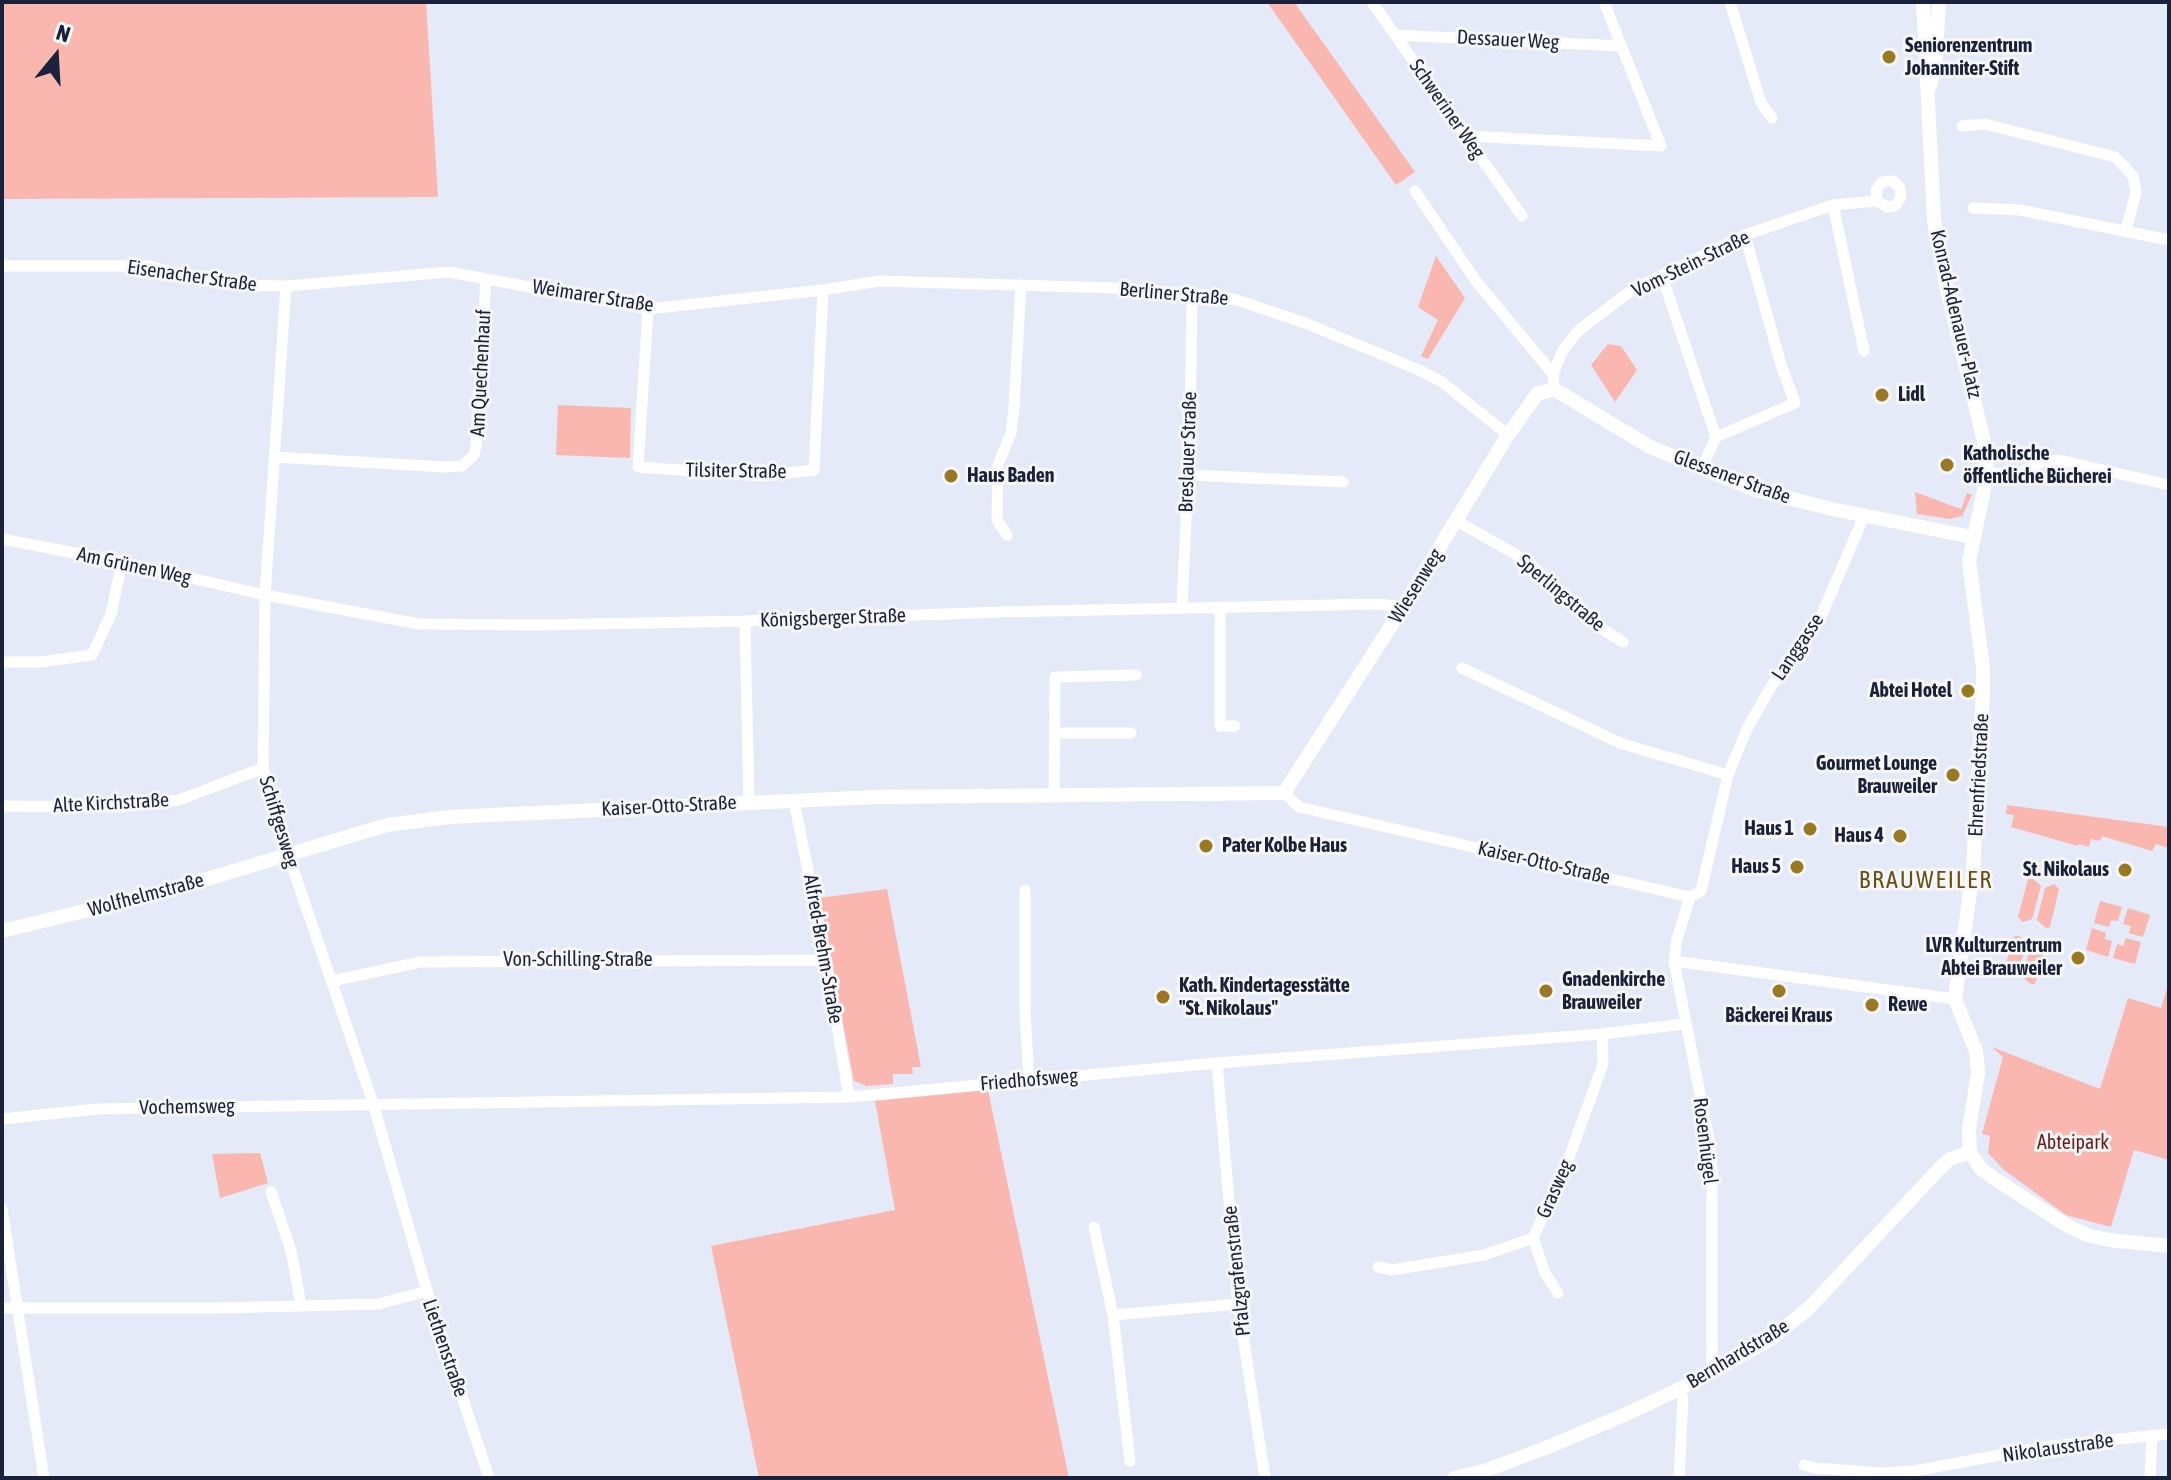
<!DOCTYPE html>
<html>
<head>
<meta charset="utf-8">
<style>
	body { margin:0 }
	#map { position:relative; width:2171px; height:1480px; overflow:hidden; background:#e4eaf7; font-family:"Asap Condensed",sans-serif }
	canvas { display:block }
	.frame { position:absolute; inset:0; border:4px solid #19223a; pointer-events:none }
	.north { position:absolute; left:16px; top:16px; width:80px; height:80px; -webkit-text-stroke:6px #f7f7f7; paint-order:stroke; rotate:18deg; font-size:22px; font-weight:700; line-height:32px; text-align:center; color:#19223a }
	.north::after { content:''; display:block; margin:auto; width:28px; height:36px; background:#19223a; clip-path:polygon(50% 0,100% 100%,50% 72%,0 100%) }
</style>
</head>
<body>
<div id="map">
<canvas width="2171" height="1480"></canvas>
<div class="frame"></div>
<div class="north">N</div>
</div>
<script>
const ctx = document.querySelector('canvas').getContext('2d');
ctx.lineJoin = 'round';
function fillPath(path, color) {
  ctx.fillStyle = color;
  ctx.fill(path, 'evenodd');
}
function poly(rows) {
  const path = new Path2D();
  for (const r of rows) {
    path.moveTo(r[0], r[1]);
    for (let i = 2; i < r.length; i += 2) path.lineTo(r[i], r[i + 1]);
  }
  return path;
}
function strokePath(path, color, width, dash) {
  ctx.strokeStyle = color;
  ctx.lineWidth = width;
  ctx.lineCap = dash ? 'butt' : 'round';
  ctx.setLineDash(dash || []);
  ctx.stroke(path);
}
function label(font, color, halo, rows, align = 'center') {
  ctx.font = font + ' "Asap Condensed",sans-serif';
  ctx.lineWidth = 6;
  ctx.setLineDash([]);
  ctx.textBaseline = 'middle';
  ctx.strokeStyle = halo;
  ctx.fillStyle = color;
  for (const [text, x, y, turn = 0] of rows) {
    ctx.save();
    ctx.translate(x, y);
    ctx.rotate((+turn || 0) * Math.PI / 180);
    ctx.textAlign = isNaN(turn) ? turn : align;
    if (halo) ctx.strokeText(text, 0, 0);
    ctx.fillText(text, 0, 0);
    ctx.restore();
  }
}
fillPath(poly([
	[2,2,426,2,438,197,2,199],
	[1267,2,1294,2,1415,172,1396,185],
	[1436,256,1465,298,1428,359,1421,356,1438,320,1418,307],
	[1608,344,1621,346,1637,370,1615,402,1591,365],
	[558,405,631,408,630,458,556,455],
	[1915,492,1961,509,1967,493,1972,495,1962,516,1950,519,1917,514],
	[2007,805,2169,827,2169,848,2156,844,2152,851,2102,836,2100,841,2091,839,2089,847,2079,844,2078,846,2011,827,2014,815,2006,814],
	[2028,879,2033,879,2041,886,2032,919,2023,922,2018,917],
	[2054,884,2059,889,2050,927,2046,928,2037,920,2045,888],
	[887,889,921,1067,912,1067,913,1074,893,1074,893,1084,867,1086,854,1081,819,898],
	[2100,901,2122,907,2118,921,2111,920,2109,927,2094,923],
	[2128,908,2150,915,2143,937,2129,933,2131,926,2123,924],
	[2092,928,2106,933,2105,939,2112,941,2108,957,2086,950],
	[2014,936,2019,936,2027,943,2017,975,2008,978,2003,973],
	[2126,938,2141,942,2135,964,2113,958,2117,944,2123,946],
	[2040,941,2045,946,2035,984,2031,984,2022,977,2031,945],
	[2169,982,2169,1160,2134,1150,2111,1227,2066,1215,2004,1170,1988,1153,1990,1136,1982,1134,2003,1057,1992,1047,2100,1089,2128,998,2161,1008],
	[988,1090,1069,1478,759,1478,711,1246,895,1210,875,1101],
	[260,1153,268,1183,220,1198,212,1154]
]), '#fab7b0');
strokePath(poly([
	[1372,2,1522,216],
	[1730,2,1761,103,1772,118],
	[1395,35,1621,46],
	[1962,126,1985,124,2115,157,2133,176,2136,192,2126,230],
	[1466,136,1661,146,1604,2],
	[1415,191,1476,281,1553,374],
	[1833,205,1864,351],
	[1973,208,2020,210,2169,240],
	[2,266,150,266,198,280,234,285,286,286,449,272,648,309,823,290,879,281,1114,288,1210,295,1237,300,1305,323,1419,370,1442,382,1508,435],
	[1662,276,1716,437,1702,468],
	[286,286,265,595,263,768,288,854,373,1103,427,1291,489,1478],
	[648,309,638,467,762,476,814,470,823,290],
	[1554,389,1553,374,1563,350,1578,331,1632,290,1745,235,1833,205,1877,201,1887,207,1895,206,1901,197,1900,188,1893,181,1882,182,1876,190,1877,201],
	[1716,437,1795,403,1781,365,1745,235],
	[275,457,445,467,462,466,474,455,476,446,486,279],
	[1986,472,2009,475,2021,472,2041,462,2059,460,2169,485],
	[1188,475,1343,482],
	[1457,521,1527,561,1599,627,1623,642],
	[1007,535,997,520,998,465,1011,433,1014,407,1021,285],
	[2,539,122,562,265,595,419,624,537,625,745,621,1002,612,1380,604,1403,607],
	[1182,608,1190,431,1192,295],
	[1220,608,1220,726,1235,726],
	[745,621,749,803],
	[2,662,40,662,92,655,111,614,122,562],
	[1462,668,1620,743,1728,775],
	[1055,733,1131,733],
	[1284,793,1299,807,1690,897],
	[1054,797,1055,677,1136,675],
	[794,801,826,960,849,1097],
	[2,806,122,807,179,800,263,768],
	[1025,890,1025,1013,1029,1080],
	[1690,897,1677,939,1674,961,1709,1140,1712,1170,1712,1362,1715,1370],
	[1690,897,1701,891,1728,775,1747,729,1772,685,1822,614,1864,516],
	[1674,961,1955,999],
	[332,981,420,962,826,960],
	[1217,1063,1238,1304,1265,1478],
	[2,1119,96,1109,849,1097,1217,1063,1602,1034,1684,1024],
	[271,1192,291,1250,301,1305],
	[2,1209,44,1478],
	[1094,1227,1113,1315],
	[1533,1238,1545,1273,1558,1293],
	[1378,1267,1392,1270,1484,1255,1533,1238,1565,1169,1603,1064,1602,1034],
	[2,1308,218,1308,379,1304,427,1291],
	[1679,1389,1683,1399,1679,1478],
	[1130,1461,1113,1315,1238,1304],
	[1804,1465,1815,1468,1882,1473,1914,1471,2043,1447,2169,1434],
	[2150,1478,2152,1435]
]), '#fff', 11);
strokePath(poly([
	[1923,2,1934,220,1947,290,1987,454,1984,490,1969,561,1983,668,1983,692,1973,871,1955,999,1976,1051,1978,1073,1969,1129,1970,1152,1981,1169,1995,1179,2066,1225,2087,1235,2109,1240,2169,1246],
	[1930,85,1935,70,1939,2],
	[2,931,167,891,387,825,449,817,876,797,1284,793,1403,607,1508,435,1537,394,1554,389,1650,447,1756,490,1832,509,1972,537],
	[1454,1478,1484,1471,1548,1447,1631,1412,1700,1379,1771,1339,1810,1307,1940,1168,1950,1159,1970,1152]
]), '#fff', 14);
for (const [x, y, r, color] of [
	[1889,57,8,"#9a7822"],
	[1882,395,8,"#9a7822"],
	[1947,465,8,"#9a7822"],
	[951,476,8,"#9a7822"],
	[1968,691,8,"#9a7822"],
	[1953,775,8,"#9a7822"],
	[1810,829,8,"#9a7822"],
	[1900,836,8,"#9a7822"],
	[1206,846,8,"#9a7822"],
	[1797,867,8,"#9a7822"],
	[2125,870,8,"#9a7822"],
	[2078,958,8,"#9a7822"],
	[1546,991,8,"#9a7822"],
	[1779,991,8,"#9a7822"],
	[1163,997,8,"#9a7822"],
	[1872,1005,8,"#9a7822"]
]) {
  const dot = new Path2D();
  dot.arc(x, y, r, 0, 2 * Math.PI);
  ctx.fillStyle = color;
  ctx.fill(dot);
  strokePath(dot, '#f7f7f7', 3);
}
label('20px', '#19223a', '#f7f7f7', [
	["Dessauer Weg",1508,40,3],
	["Schweriner Weg",1447,109,55],
	["Vom-Stein-Straße",1691,264,-26],
	["Eisenacher Straße",192,276,8],
	["Berliner Straße",1174,294,5],
	["Weimarer Straße",593,296,9],
	["Konrad-Adenauer-Platz",1956,314,77],
	["Am Quechenhauf",481,373,-87],
	["Breslauer Straße",1188,452,-88],
	["Tilsiter Straße",736,471,1],
	["Glessener Straße",1732,477,20],
	["Am Grünen Weg",134,566,12],
	["Wiesenweg",1416,586,-58],
	["Sperlingstraße",1561,593,40],
	["Königsberger Straße",833,618,-2],
	["Langgasse",1798,647,-56],
	["Ehrenfriedstraße",1979,775,-87],
	["Alte Kirchstraße",111,803,-3],
	["Kaiser-Otto-Straße",669,806,-3],
	["Schiffgesweg",279,822,73],
	["Kaiser-Otto-Straße",1544,863,13],
	["Wolfhelmstraße",146,895,-15],
	["Alfred-Brehm-Straße",823,949,80],
	["Von-Schilling-Straße",578,960],
	["Friedhofsweg",1029,1080,-5],
	["Vochemsweg",187,1107,-1],
	["Rosenhügel",1705,1141,83],
	["Grasweg",1555,1189,-66],
	["Pfalzgrafenstraße",1237,1271,-96],
	["Liethenstraße",445,1348,71],
	["Bernhardstraße",1738,1354,-31],
	["Nikolausstraße",2058,1448,-8]
]);
label('bold 20px', '#19223a', '#f7f7f7', [
	["Seniorenzentrum",1905,46],
	["Johanniter-Stift",1905,69],
	["Lidl",1898,395],
	["Katholische",1963,454],
	["öffentliche Bücherei",1963,477],
	["Haus Baden",967,476],
	["Abtei Hotel",1952,691,"right"],
	["Gourmet Lounge",1937,764,"right"],
	["Brauweiler",1937,787,"right"],
	["Haus 1",1794,829,"right"],
	["Haus 4",1884,836,"right"],
	["Pater Kolbe Haus",1222,846],
	["Haus 5",1781,867,"right"],
	["St. Nikolaus",2109,870,"right"],
	["LVR Kulturzentrum",2062,946,"right"],
	["Abtei Brauweiler",2062,969,"right"],
	["Gnadenkirche",1562,980],
	["Brauweiler",1562,1003],
	["Kath. Kindertagesstätte",1179,986],
	["\"St. Nikolaus\"",1179,1009],
	["Rewe",1888,1005],
	["Bäckerei Kraus",1779,1016,"center"]
], 'left');
label('20px', '#6e1b1a', '#f7f7f7', [
	["Abteipark",2073,1143]
]);
ctx.letterSpacing = '2px';
label('24px', '#674f15', '#f7f7f7', [
	["BRAUWEILER",1926,880]
]);
ctx.letterSpacing = '0px';
</script>
</body>
</html>
